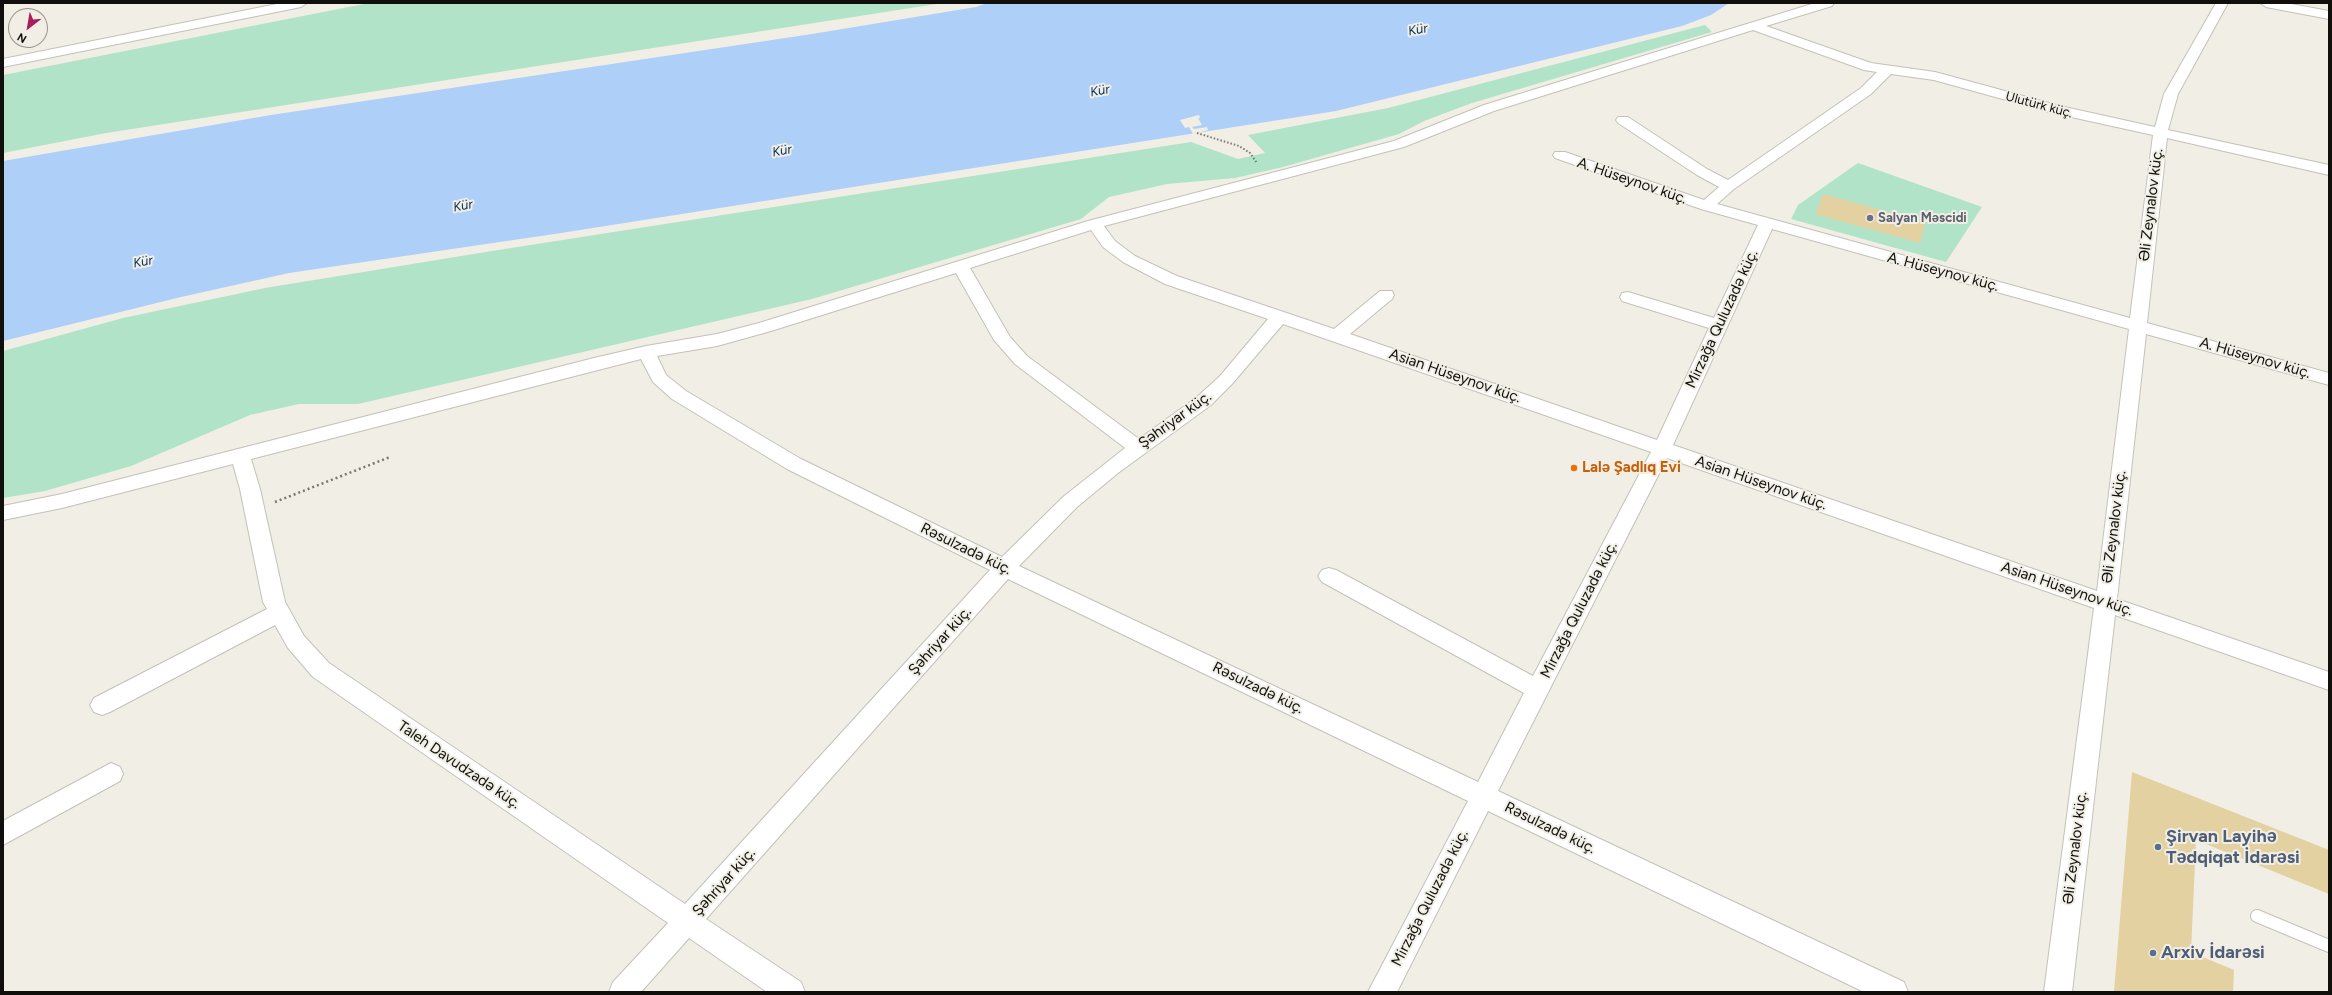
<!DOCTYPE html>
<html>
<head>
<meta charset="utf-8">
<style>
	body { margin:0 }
	#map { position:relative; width:2332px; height:995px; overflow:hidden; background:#f1eee5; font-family:Figtree,sans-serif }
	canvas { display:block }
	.frame { position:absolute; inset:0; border:4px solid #100f0c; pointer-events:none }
	.north { position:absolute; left:8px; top:8px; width:40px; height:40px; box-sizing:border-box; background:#f1eee5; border:1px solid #97958e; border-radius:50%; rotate:211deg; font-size:11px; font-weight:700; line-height:16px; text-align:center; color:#100f0c }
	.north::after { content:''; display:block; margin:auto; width:14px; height:18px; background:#a91d5e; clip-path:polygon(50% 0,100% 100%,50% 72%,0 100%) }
</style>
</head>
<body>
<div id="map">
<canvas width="2332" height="995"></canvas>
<div class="frame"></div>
<div class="north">N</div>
</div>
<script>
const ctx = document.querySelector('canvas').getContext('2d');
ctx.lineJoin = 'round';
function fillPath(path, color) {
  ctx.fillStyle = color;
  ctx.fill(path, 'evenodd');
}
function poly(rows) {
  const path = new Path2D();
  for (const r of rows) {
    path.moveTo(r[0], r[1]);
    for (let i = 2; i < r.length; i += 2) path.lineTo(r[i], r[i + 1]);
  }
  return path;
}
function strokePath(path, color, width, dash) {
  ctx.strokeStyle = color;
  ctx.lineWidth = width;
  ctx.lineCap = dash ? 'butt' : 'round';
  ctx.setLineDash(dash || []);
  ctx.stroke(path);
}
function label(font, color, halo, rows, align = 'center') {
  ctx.font = font + ' Figtree,sans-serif';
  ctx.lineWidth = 4;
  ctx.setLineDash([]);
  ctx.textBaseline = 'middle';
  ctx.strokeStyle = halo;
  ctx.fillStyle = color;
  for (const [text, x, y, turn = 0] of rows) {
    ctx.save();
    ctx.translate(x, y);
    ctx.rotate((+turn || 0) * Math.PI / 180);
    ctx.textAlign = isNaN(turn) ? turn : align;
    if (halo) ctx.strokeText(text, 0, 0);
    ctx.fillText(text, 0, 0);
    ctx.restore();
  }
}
fillPath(poly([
	[369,3,943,3,106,133,3,153,3,75],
	[1705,25,1712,32,1472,103,1424,121,1399,134,1283,167,1235,178,1167,184,1109,197,1081,219,812,299,358,404,299,404,250,415,131,466,45,491,3,498,3,351,123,318,265,288,492,251,1191,142,1238,159,1265,153,1248,135,1388,108],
	[1858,163,1982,207,1946,262,1791,219,1798,205]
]), '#b1e3c8');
fillPath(poly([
	[987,3,1729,3,1711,15,1682,26,1336,111,561,233,289,273,181,297,3,341,3,161,271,115,812,34,976,7]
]), '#aecff7');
fillPath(poly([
	[1199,115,1200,118,1198,118,1202,125,1192,127,1194,129,1207,127,1208,130,1193,134,1189,127,1185,128,1180,120]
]), '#f1eee5');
fillPath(poly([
	[1823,194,1926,222,1920,243,1815,214],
	[2132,772,2329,850,2329,894,2196,840,2191,952,2234,970,2233,992,2114,992]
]), '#e4d1a1');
const service = poly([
	[2257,916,2329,946]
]);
const minor = poly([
	[282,3,307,3,301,7,3,67,3,59,282,3],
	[1815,3,1834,3,1832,6,1766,26,1871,63,1935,72,2060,106,2155,127,2164,94,2216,3,2228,3,2178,94,2168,130,2329,165,2329,175,2167,138,2147,323,2329,373,2329,385,2146,334,2117,599,2329,672,2329,690,2115,615,2072,992,2044,992,2094,608,1667,458,1498,791,1904,982,1908,992,1864,992,1488,811,1397,992,1368,992,1468,801,1008,579,706,919,801,982,805,992,767,992,689,938,641,992,609,992,613,982,668,923,313,677,288,648,275,625,110,712,102,715,94,712,90,705,94,698,267,609,263,602,240,489,233,464,62,508,3,520,3,506,62,494,594,358,646,346,717,334,759,323,1088,221,1394,141,1484,105,1815,3],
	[1753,30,1864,70,1877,72,1861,88,1728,180,1707,169,1628,117,1618,117,1616,120,1618,123,1697,175,1719,187,1704,200,1565,152,1555,152,1553,155,1555,158,1701,209,1758,225,1714,318,1628,292,1622,293,1620,297,1622,301,1709,328,1657,440,1350,334,1392,299,1394,295,1392,291,1380,291,1334,329,1177,276,1135,256,1115,241,1104,226,1404,147,1494,111,1753,30],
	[1891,74,1934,80,2053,113,2153,135,2130,318,1717,204,1734,189,1871,94,1891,74],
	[1772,229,2129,329,2097,591,1673,445,1772,229],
	[1091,230,1103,247,1123,262,1165,284,1268,319,1220,376,1197,397,1139,439,1027,356,1010,337,970,268,1091,230],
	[956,273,994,340,1015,364,1125,448,1063,497,1002,557,801,459,686,391,666,375,657,356,717,346,771,331,956,273],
	[1283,324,1651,452,1533,676,1336,570,1329,568,1322,570,1318,576,1322,582,1524,693,1478,782,1019,566,1077,507,1118,473,1211,405,1232,384,1283,324],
	[641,359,653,382,672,399,787,469,990,570,685,904,329,663,304,636,285,602,260,489,251,459,641,359],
	[2260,3,2286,3,2329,11,2329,19,2266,7,2260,3],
	[111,763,120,767,123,774,120,781,3,845,3,821,111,763]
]);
strokePath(service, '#c4c1b9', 14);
strokePath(minor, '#c4c1b9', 2);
strokePath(poly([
	[1197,133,1239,146,1250,153,1257,163]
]), '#787670', 2, [1.5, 2]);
strokePath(poly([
	[275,502,390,457]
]), '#787670', 2.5, [2, 3]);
strokePath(service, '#fff', 12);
fillPath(minor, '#fff');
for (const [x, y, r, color] of [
	[1870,218,4,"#6b7280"],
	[1574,468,4,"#e8710a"],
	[2158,847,4,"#5c6f8a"],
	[2153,953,4,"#5c6f8a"]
]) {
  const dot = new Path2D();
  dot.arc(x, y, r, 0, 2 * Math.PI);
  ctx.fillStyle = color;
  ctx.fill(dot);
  strokePath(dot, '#f1eee5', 1.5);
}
label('italic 13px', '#002b5a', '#f1eee5', [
	["Kür",1418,30,-11],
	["Kür",1100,91,-11],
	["Kür",782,151,-10],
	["Kür",463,206,-10],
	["Kür",143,262,-10]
]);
label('13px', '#100f0c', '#f1eee5', [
	["Ulutürk küç.",2039,105,15]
]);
label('bold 13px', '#5b616d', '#f1eee5', [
	["Salyan Məscidi",1878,218]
], 'left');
label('15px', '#100f0c', '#f1eee5', [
	["A. Hüseynov küç.",1632,181,19],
	["Əli Zeynalov küç.",2151,205,-83],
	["A. Hüseynov küç.",1943,272,15],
	["Mirzağa Quluzadə küç.",1722,319,-65],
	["A. Hüseynov küç.",2255,358,16],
	["Asian Hüseynov küç.",1455,376,19],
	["Şəhriyar küç.",1175,420,-36],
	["Asian Hüseynov küç.",1761,483,19],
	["Əli Zeynalov küç.",2114,527,-83],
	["Rəsulzadə küç.",966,549,26],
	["Asian Hüseynov küç.",2067,589,19],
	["Mirzağa Quluzadə küç.",1579,610,-63],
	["Şəhriyar küç.",940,641,-48],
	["Rəsulzadə küç.",1258,688,26],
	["Taleh Davudzadə küç.",459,765,34],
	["Rəsulzadə küç.",1550,828,26],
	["Əli Zeynalov küç.",2075,848,-83],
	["Şəhriyar küç.",724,882,-48],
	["Mirzağa Quluzadə küç.",1430,898,-63]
]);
label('bold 15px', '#c56008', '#f1eee5', [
	["Lalə Şadlıq Evi",1582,468]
], 'left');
label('bold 18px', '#4e5e75', '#f1eee5', [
	["Şirvan Layihə",2166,837],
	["Tədqiqat İdarəsi",2166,858],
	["Arxiv İdarəsi",2161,953]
], 'left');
</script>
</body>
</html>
